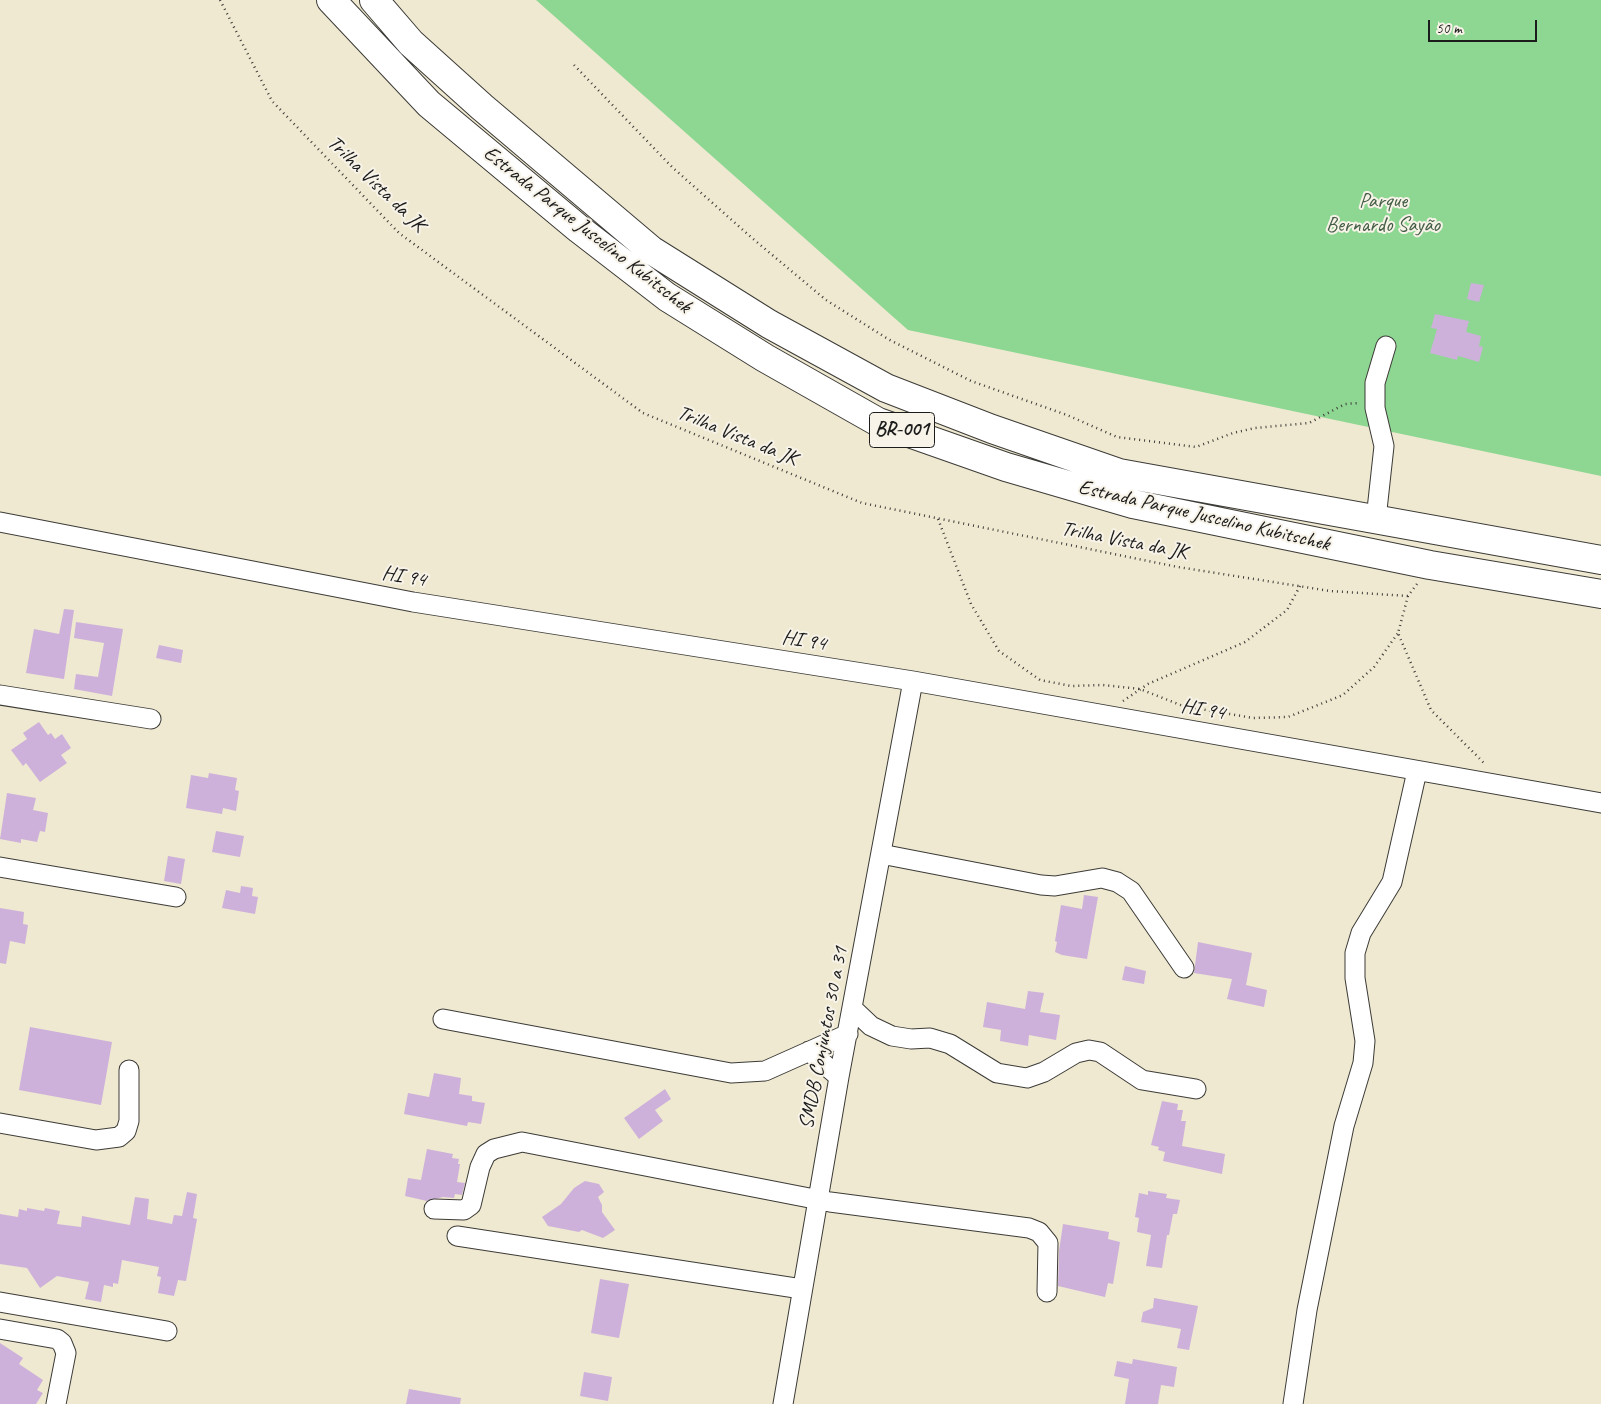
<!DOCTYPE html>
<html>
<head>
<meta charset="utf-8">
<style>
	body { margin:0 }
	#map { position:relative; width:1601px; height:1404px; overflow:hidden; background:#efe9d1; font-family:Caveat,sans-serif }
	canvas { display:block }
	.scale { position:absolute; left:1428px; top:20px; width:109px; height:22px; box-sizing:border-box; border:2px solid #1c1c1c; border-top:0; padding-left:6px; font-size:15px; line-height:18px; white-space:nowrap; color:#1c1c1c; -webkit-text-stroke:4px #f7f3e8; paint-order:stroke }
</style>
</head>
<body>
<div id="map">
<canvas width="1601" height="1404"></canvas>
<div class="scale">50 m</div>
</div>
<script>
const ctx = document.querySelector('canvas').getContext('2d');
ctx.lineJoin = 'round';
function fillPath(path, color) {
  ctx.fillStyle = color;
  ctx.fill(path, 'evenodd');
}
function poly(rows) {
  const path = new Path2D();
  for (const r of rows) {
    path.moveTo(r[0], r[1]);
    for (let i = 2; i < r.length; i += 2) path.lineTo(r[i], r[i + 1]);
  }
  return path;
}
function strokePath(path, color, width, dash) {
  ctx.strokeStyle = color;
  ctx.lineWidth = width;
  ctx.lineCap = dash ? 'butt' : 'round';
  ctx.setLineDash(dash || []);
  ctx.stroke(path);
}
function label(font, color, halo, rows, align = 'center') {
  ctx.font = font + ' Caveat,sans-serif';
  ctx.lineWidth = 4;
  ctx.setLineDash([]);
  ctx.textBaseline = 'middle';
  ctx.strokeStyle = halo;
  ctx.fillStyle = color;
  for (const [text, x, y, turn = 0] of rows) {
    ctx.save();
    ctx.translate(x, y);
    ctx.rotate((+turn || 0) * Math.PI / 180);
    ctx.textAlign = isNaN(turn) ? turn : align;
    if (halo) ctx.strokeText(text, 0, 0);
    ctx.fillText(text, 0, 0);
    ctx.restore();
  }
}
fillPath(poly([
	[536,0,1601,0,1601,476,908,330]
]), '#8dd792');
fillPath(poly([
	[1471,283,1484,285,1479,302,1467,299],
	[1435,314,1469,321,1466,332,1481,336,1479,346,1483,347,1479,362,1458,356,1457,360,1430,353,1437,329,1431,328],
	[64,609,74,610,64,679,26,673,34,629,59,634],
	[76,622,123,629,112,696,74,689,76,674,98,677,104,643,74,638],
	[159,645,183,650,181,663,156,658],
	[39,722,48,735,51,733,55,739,62,734,71,748,61,755,67,763,40,782,26,763,23,766,11,750,27,739,23,733],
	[209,773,237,778,235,790,239,791,236,811,223,808,222,814,186,808,191,775,208,778],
	[7,793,36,798,33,810,48,813,45,832,40,831,37,842,21,839,21,843,0,839],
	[216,831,244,836,240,857,212,852],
	[168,856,185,859,181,884,164,881],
	[241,886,253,888,252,896,258,897,255,914,222,908,226,890,240,893],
	[1084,895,1098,897,1087,959,1062,955,1055,952,1057,942,1055,941,1061,905,1082,909],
	[0,908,24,912,23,924,28,925,25,944,10,941,6,964,0,963],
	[1198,942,1252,953,1246,985,1267,990,1264,1007,1227,999,1232,979,1194,973],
	[1125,966,1146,971,1144,984,1122,980],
	[1028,991,1044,993,1040,1012,1060,1015,1056,1040,1029,1035,1028,1046,1000,1041,1001,1030,983,1027,987,1002,1025,1009],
	[30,1027,112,1042,101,1105,19,1090],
	[434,1073,461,1078,459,1094,472,1096,472,1101,485,1103,481,1124,468,1122,467,1126,404,1114,408,1093,429,1097],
	[665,1089,671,1099,655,1110,663,1121,639,1139,624,1118],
	[1162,1101,1178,1104,1177,1110,1183,1110,1181,1121,1186,1121,1182,1146,1225,1154,1222,1174,1163,1161,1165,1152,1158,1150,1159,1147,1151,1145],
	[427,1149,453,1154,452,1158,459,1159,458,1164,460,1164,457,1182,465,1183,462,1195,455,1194,454,1198,443,1197,427,1201,405,1196,408,1178,421,1180],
	[585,1181,599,1184,604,1192,598,1197,602,1205,602,1212,615,1230,603,1238,582,1230,579,1232,548,1226,542,1217,561,1204,574,1188],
	[1148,1191,1167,1194,1166,1198,1180,1200,1177,1214,1173,1214,1169,1235,1167,1235,1162,1268,1146,1266,1151,1235,1137,1232,1139,1218,1135,1217,1139,1193,1148,1195],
	[187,1192,197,1194,193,1218,197,1219,186,1281,178,1280,174,1296,158,1293,161,1277,157,1276,159,1267,122,1260,118,1284,113,1283,113,1287,104,1285,101,1302,85,1299,89,1282,57,1276,40,1288,27,1268,0,1264,0,1214,18,1217,19,1209,27,1211,27,1208,44,1211,45,1208,60,1211,57,1224,81,1227,82,1216,130,1225,135,1197,149,1199,147,1219,172,1224,174,1215,182,1216],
	[1063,1224,1109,1232,1108,1239,1120,1242,1113,1284,1108,1283,1105,1297,1058,1286,1059,1251],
	[600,1279,629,1284,619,1338,591,1333],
	[1154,1298,1198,1306,1189,1350,1177,1348,1181,1329,1141,1322,1143,1312,1153,1308],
	[0,1343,23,1358,19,1364,43,1380,37,1390,43,1393,36,1404,0,1404],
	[1133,1359,1177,1367,1174,1387,1161,1385,1158,1404,1125,1404,1129,1379,1114,1376,1117,1361,1132,1364],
	[584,1372,612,1377,608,1401,580,1396],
	[409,1389,461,1398,460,1404,406,1404]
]), '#cdb1da');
const minor = poly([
	[1376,519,1384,446,1375,408,1375,383,1386,346],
	[0,522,413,602,913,681,1601,803],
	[0,695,151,719],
	[881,854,1041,885,1055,886,1102,878,1117,882,1131,891,1184,968],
	[0,867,176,897],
	[853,1009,871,1026,892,1036,911,1039,930,1038,950,1044,997,1073,1027,1078,1044,1072,1076,1053,1089,1050,1100,1052,1142,1080,1196,1089],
	[443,1019,731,1073,765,1071,848,1034],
	[809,1051,839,1077],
	[0,1123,96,1140,119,1137,126,1131,129,1121,129,1070],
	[434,1209,464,1210,471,1205,480,1167,486,1154,494,1149,522,1142,830,1202,1029,1228,1039,1232,1048,1243,1047,1292],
	[457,1236,802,1289],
	[0,1302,167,1331],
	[0,1329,57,1339,62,1343,66,1353,56,1404],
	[783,1404,839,1077,913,681],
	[1293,1404,1307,1310,1344,1126,1363,1063,1365,1041,1355,978,1355,953,1361,933,1392,882,1417,771]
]);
const highway = poly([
	[331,0,429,104,579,229,667,297,765,358,878,422,1006,467,1133,504,1430,565,1601,594],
	[374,0,411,43,482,107,651,250,769,324,886,388,992,429,1119,473,1601,560]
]);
strokePath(minor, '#3c3b37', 21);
strokePath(highway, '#3c3b37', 30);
strokePath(poly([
	[220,0,272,101,399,233,643,413,862,503,1178,567,1330,591,1408,596],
	[574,65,672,167,752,238,826,300,888,339,971,381,1067,415,1117,437,1196,447,1233,433,1255,428,1309,423,1345,404,1359,403],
	[938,519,971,604,999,651,1040,680,1071,686,1103,685,1140,689,1183,706,1253,718,1288,717,1343,695,1374,667,1398,633],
	[1417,584,1408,596,1398,633,1431,710,1486,765],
	[1123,701,1148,684,1245,642,1287,610,1300,586]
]), '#3c3b37', 2.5, [1, 4]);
strokePath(minor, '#fff', 19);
strokePath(highway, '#fff', 28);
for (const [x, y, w] of [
	[902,430,65]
]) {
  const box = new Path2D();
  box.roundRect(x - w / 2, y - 17.5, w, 35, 4);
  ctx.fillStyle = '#f7f3e8';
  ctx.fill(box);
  strokePath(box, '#1c1c1c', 1);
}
label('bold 20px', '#1c1c1c', null, [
	["BR-001",902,430]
]);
label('21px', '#1c1c1c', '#f7f3e8', [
	["Trilha Vista da JK",376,184,44],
	["Estrada Parque Juscelino Kubitschek",587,230,38],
	["Trilha Vista da JK",737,436,22],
	["Estrada Parque Juscelino Kubitschek",1204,516,13],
	["Trilha Vista da JK",1124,541,11],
	["HI 94",404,577,10],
	["HI 94",804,641,9],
	["HI 94",1203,710,10],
	["SMDB Conjuntos 30 a 31",824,1038,-79]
]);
label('21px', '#445d45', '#f7f3e8', [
	["Parque",1383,201],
	["Bernardo Sayão",1383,225]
]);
</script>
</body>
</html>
